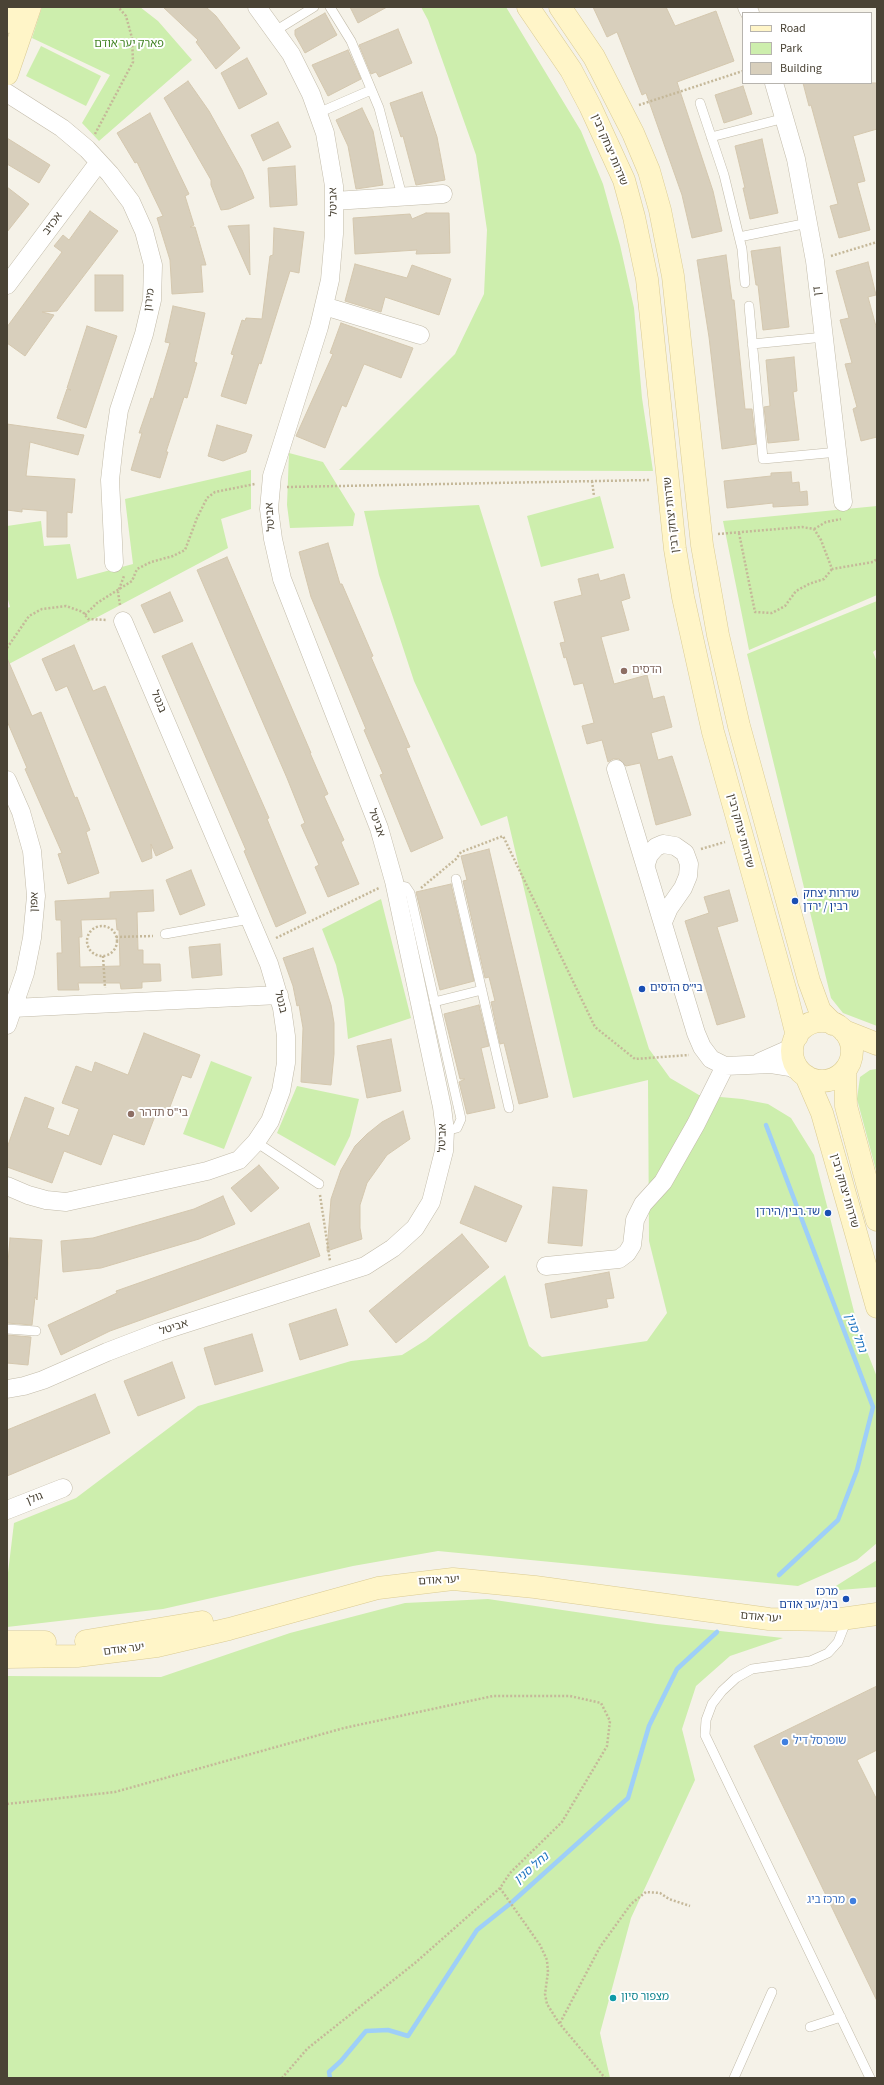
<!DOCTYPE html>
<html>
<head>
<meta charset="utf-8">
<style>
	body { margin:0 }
	#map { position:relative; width:884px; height:2085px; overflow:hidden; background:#f5f2e8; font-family:"Source Sans 3",sans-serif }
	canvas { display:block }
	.frame { position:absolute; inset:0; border:8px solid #4a4335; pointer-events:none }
	.legend { position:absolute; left:742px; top:12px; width:130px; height:72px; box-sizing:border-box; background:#fff; border:1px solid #b7b4ae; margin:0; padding:5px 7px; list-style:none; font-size:12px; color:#4a4335 }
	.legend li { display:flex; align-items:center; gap:8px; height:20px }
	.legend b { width:20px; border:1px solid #b7b4ae }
</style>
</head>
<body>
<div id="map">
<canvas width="884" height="2085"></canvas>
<div class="frame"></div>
<ul class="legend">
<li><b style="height:5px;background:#fff5c8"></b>Road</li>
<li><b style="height:11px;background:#cdeead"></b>Park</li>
<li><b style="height:11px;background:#d8cfbc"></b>Building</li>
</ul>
</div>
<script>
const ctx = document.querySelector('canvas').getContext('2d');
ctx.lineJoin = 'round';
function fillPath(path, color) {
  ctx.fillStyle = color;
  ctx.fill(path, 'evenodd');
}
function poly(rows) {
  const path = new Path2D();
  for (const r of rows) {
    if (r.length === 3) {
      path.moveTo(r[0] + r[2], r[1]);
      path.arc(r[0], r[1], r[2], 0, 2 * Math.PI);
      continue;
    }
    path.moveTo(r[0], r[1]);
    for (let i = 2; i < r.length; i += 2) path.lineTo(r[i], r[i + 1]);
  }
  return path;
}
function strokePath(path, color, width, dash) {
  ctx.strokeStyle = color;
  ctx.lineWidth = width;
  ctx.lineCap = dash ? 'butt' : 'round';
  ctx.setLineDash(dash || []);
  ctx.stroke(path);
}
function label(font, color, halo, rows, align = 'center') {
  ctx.font = font + ' "Source Sans 3","Noto Sans Hebrew",sans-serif';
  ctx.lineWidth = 4;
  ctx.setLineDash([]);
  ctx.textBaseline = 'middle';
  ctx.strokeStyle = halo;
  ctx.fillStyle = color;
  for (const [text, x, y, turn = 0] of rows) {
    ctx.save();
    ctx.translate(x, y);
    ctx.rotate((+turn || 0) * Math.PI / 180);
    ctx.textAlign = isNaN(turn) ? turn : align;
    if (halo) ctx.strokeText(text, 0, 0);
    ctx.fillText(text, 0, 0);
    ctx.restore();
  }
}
fillPath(poly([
	[42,7,140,7,158,21,192,60,99,141,82,123,110,75,32,38],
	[421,7,506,7,581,131,603,184,620,245,634,308,642,398,653,471,339,470,455,354,484,294,487,230,476,155,428,20],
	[41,46,101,76,86,106,26,76],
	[289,453,323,462,355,514,353,526,290,528,287,505],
	[251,470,251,509,221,519,228,548,7,665,7,608,10,607,7,596,7,526,41,521,44,546,70,544,77,579,133,564,125,499],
	[600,496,614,548,541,567,527,516],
	[479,505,649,1049,670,1078,699,1095,742,1099,768,1104,791,1118,814,1155,859,1331,877,1377,877,1543,857,1560,798,1586,438,1551,353,1566,163,1609,7,1627,7,1581,14,1523,76,1498,198,1406,351,1361,402,1355,426,1340,505,1275,529,1346,542,1357,647,1341,667,1313,649,1241,648,1080,573,1098,507,816,481,826,414,681,379,575,364,511],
	[877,506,877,595,749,650,723,521],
	[877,601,877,649,873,652,877,662,877,1026,843,1013,831,998,747,654],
	[381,899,411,1018,348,1039,344,999,336,965,322,929],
	[211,1061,252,1077,224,1149,183,1134],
	[877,1069,877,1174,857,1099,860,1077,870,1070],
	[297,1086,359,1099,350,1136,335,1166,277,1133],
	[877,1560,877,1587,828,1591],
	[488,1599,657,1624,783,1638,730,1656,696,1686,682,1729,695,1780,631,1918,600,2033,610,2078,7,2078,7,1676,161,1677,290,1633,405,1603]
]), '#cdeead');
strokePath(poly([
	[766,1125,873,1407,857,1470,838,1520,779,1575],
	[330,2078,329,2072,341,2061,366,2031,388,2030,408,2036,477,1930,511,1903,628,1798,649,1726,677,1669,717,1632]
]), '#9ecff8', 4.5);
const building = poly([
	[163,7,206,7,216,16,240,48,216,69,196,42,198,40,163,7],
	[350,7,387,7,358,23,350,7],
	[593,7,666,7,675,26,716,11,734,61,677,82,713,191,722,231,692,238,682,195,646,93,642,95,617,32,607,37,593,7],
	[325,13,337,35,305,53,295,35,295,30,325,13],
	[398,29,412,63,379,77,376,72,371,74,359,45,398,29],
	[348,50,361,79,328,96,312,65,348,50],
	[247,58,267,94,239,109,221,73,247,58],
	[188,81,209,111,242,170,254,198,229,209,221,210,211,185,211,180,164,98,188,81],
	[803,83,877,83,877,129,853,136,865,181,857,183,870,230,839,238,830,206,838,204,811,105,809,106,803,83],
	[743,86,752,114,724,123,715,95,743,86],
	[422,92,437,137,445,180,416,185,403,136,401,137,390,103,422,92],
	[362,108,373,131,383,185,356,189,348,146,336,120,362,108],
	[150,113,189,194,185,196,194,225,190,227,195,227,206,265,201,265,203,292,172,294,170,260,157,218,163,216,137,162,135,163,117,133,150,113],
	[278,122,291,147,263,161,251,135,278,122],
	[7,138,50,165,39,183,7,164,7,138],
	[762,139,778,213,750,219,743,188,745,188,735,146,762,139],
	[295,166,297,205,270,207,268,168,295,166],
	[7,187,29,204,7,232,7,187],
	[90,211,118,231,57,311,42,312,54,315,25,356,7,343,7,327,62,252,54,246,63,235,69,240,90,211],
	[426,213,449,213,450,253,416,254,417,250,355,254,353,218,410,214,412,219,426,213],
	[249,225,250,275,228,226,249,225],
	[274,228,304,232,299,273,290,271,261,364,259,363,246,404,221,396,234,355,231,354,242,320,245,321,246,318,262,319,270,256,273,255,274,228],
	[780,247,789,327,763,330,758,285,756,285,751,251,780,247],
	[726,255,732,300,734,300,745,409,752,409,756,444,722,449,709,337,697,260,726,255],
	[868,262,876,295,868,297,877,330,877,437,861,441,853,409,857,407,845,364,852,363,840,320,849,318,836,271,868,262],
	[355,264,407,278,412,265,451,279,439,315,385,297,381,312,345,301,355,264],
	[95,275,123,275,123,311,95,311,95,275],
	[173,306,205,313,194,362,197,363,187,398,184,397,166,452,168,452,160,478,131,470,142,433,139,433,151,398,153,399,170,343,165,342,173,306],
	[341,323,413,348,401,378,364,364,346,407,342,405,325,448,296,436,333,354,330,353,341,323],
	[87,326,117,336,86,428,57,418,67,389,71,390,67,388,87,326],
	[794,357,797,391,793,392,799,440,768,443,764,407,770,406,766,360,794,357],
	[7,424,84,435,78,455,30,442,26,476,75,479,72,513,67,512,67,537,47,537,47,511,22,509,22,512,7,510,7,424],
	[217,425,252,435,246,452,223,461,208,456,217,425],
	[791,472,792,483,799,482,800,492,807,491,808,505,773,507,773,503,727,508,724,481,771,476,771,473,791,472],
	[328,543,340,584,342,584,373,656,371,657,410,747,406,748,443,838,411,852,380,775,383,774,364,730,366,729,311,597,299,552,328,543],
	[227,557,311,753,310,753,328,794,324,796,344,840,341,842,359,884,328,897,315,867,319,865,301,825,305,823,287,778,197,570,227,557],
	[598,574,600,581,624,574,630,598,621,601,629,630,601,637,614,684,647,675,653,699,664,696,672,727,651,733,658,760,672,756,691,815,656,825,640,763,626,766,619,759,613,759,608,762,602,740,587,744,582,726,594,723,583,683,574,685,566,657,564,658,560,643,565,642,554,602,582,595,578,579,598,574],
	[170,592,183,621,154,633,141,605,170,592],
	[192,643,269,818,267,819,306,913,276,927,244,851,246,850,162,656,192,643],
	[74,645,93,691,105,686,173,848,156,856,151,844,152,858,142,862,67,686,56,691,42,659,74,645],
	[7,658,32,716,41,712,75,798,77,797,90,830,86,832,99,873,68,884,58,854,62,853,25,769,27,768,7,721,7,658],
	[489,849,548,1097,519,1104,504,1043,500,1044,491,1002,495,1001,489,977,485,978,463,881,467,880,461,856,489,849],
	[191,870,205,905,180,915,166,880,191,870],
	[451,884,474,981,440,990,416,892,451,884],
	[153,890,154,911,137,912,138,950,143,950,143,964,160,964,161,981,142,982,142,988,121,989,120,983,78,983,79,990,58,990,57,953,62,953,61,920,56,920,55,901,110,898,110,892,153,890],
	[116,919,117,930,119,930,120,966,80,967,79,937,82,937,81,920,116,919],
	[729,890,738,921,717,927,745,1017,717,1025,685,921,709,913,704,897,729,890],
	[220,944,222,975,192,978,189,947,220,944],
	[313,948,331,1005,334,1023,334,1054,331,1085,301,1082,303,1028,299,1005,297,1006,293,986,283,958,313,948],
	[479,1005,489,1046,481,1048,495,1108,467,1114,459,1082,465,1079,460,1079,444,1014,479,1005],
	[144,1033,200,1055,191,1078,182,1075,168,1112,158,1108,144,1145,113,1134,101,1165,64,1151,52,1183,7,1167,7,1148,25,1097,54,1108,47,1128,69,1136,79,1109,62,1103,76,1066,92,1072,95,1062,128,1075,144,1033],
	[391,1039,401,1091,367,1098,357,1046,391,1039],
	[403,1111,410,1139,387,1155,367,1183,360,1205,360,1228,362,1239,327,1251,331,1199,341,1170,355,1146,367,1134,382,1122,403,1111],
	[259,1165,279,1188,251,1212,231,1188,259,1165],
	[475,1186,522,1206,506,1242,460,1223,475,1186],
	[553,1187,587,1190,582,1246,548,1243,553,1187],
	[223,1196,235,1224,199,1239,101,1268,63,1272,61,1241,93,1238,194,1209,223,1196],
	[309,1223,320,1256,110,1331,61,1355,48,1325,117,1293,116,1291,309,1223],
	[462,1234,489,1267,396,1343,369,1311,462,1234],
	[10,1238,42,1240,37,1300,35,1297,32,1325,7,1323,7,1275,10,1238],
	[609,1272,614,1298,606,1299,608,1307,551,1318,545,1284,609,1272],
	[336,1309,348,1345,300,1360,289,1324,336,1309],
	[252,1334,263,1371,215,1385,204,1348,252,1334],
	[7,1335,31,1337,28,1365,7,1363,7,1335],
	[172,1362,185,1398,138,1416,124,1381,172,1362],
	[95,1394,110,1433,7,1476,7,1430,95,1394],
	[877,1686,877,1750,857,1760,877,1800,877,2001,754,1746,877,1686]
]);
fillPath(building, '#d8cfbc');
strokePath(building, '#d4c7ae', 1);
const lane = poly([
	[330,7,351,41,379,108,402,196],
	[275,31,314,7],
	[700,103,724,175,742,249,745,283],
	[318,113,371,90],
	[711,137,785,118],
	[739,237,808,223],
	[749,306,763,459,838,452],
	[752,344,824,337],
	[456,879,509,1108],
	[395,885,406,887,410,893,461,1119,457,1128,445,1131],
	[165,934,250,919],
	[434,1002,482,990],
	[256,1142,319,1184],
	[7,1329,36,1331],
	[847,1619,838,1642,828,1653,810,1661,752,1669,736,1678,722,1691,712,1704,706,1720,705,1735,870,2078],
	[810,2027,841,2017],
	[734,2078,772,1992]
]);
const street = poly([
	[747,7,750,13],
	[774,83,796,159,815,261,843,502],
	[7,93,62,128,87,149,110,174,131,202,144,231,153,265,152,300,144,334,119,410,114,444,110,480,114,563],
	[334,201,443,194],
	[7,285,99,162],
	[324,306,420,335],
	[616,769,696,1033,702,1047,711,1059,725,1066,771,1064,790,1067,802,1073],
	[7,780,21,812,32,851,36,896,32,938,25,973,7,1025],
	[646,864,649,855,656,847,663,844,675,846,685,853,689,864,688,876,683,888,669,908,663,922],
	[13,1008,279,995],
	[760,1062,787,1050,793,1044],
	[7,1186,28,1195,46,1200,66,1202,207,1171,239,1160,256,1142,270,1121,281,1091,286,1063,286,1036,282,1008,269,964,123,621],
	[546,1266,619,1259,627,1253,632,1245,635,1220,643,1204,663,1182,696,1124,725,1066],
	[7,1389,24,1386,43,1380,107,1352,159,1332,365,1266,393,1248,415,1228,431,1202,444,1151,445,1131,442,1107,394,881,379,828,282,579,273,539,269,509,272,476,319,327,330,280,334,234,334,186,325,133,311,94,291,54,257,7],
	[7,1510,63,1488]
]);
const secondary = poly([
	[528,7,571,70,590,106,624,180,634,217,647,279,675,549,683,597,713,732,787,996,797,1036],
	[560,7,594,57,633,133,649,171,660,210,673,276,702,545,718,635,739,726,809,981,820,1011,833,1024],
	[7,22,12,7],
	[7,74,30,7],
	[822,1051,30],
	[844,1031,877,1044],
	[845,1070,846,1106,877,1220],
	[806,1076,822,1113,877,1307],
	[86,1641,202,1622],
	[7,1642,45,1642],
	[7,1657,77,1656,157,1646,229,1629,378,1588,453,1579,535,1587,769,1619,834,1620,877,1614]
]);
strokePath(lane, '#c2bba9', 10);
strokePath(street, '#c2bba9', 19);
strokePath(secondary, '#dacb93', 23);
strokePath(poly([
	[639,105,743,71],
	[95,134,133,62,132,38,126,16,118,7],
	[831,256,877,242],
	[592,481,594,496],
	[287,487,650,480],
	[814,529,826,522,841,519],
	[739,533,755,612,772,613,785,606,796,591,809,584,824,579,832,569],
	[718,534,802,527,814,529,821,540,832,569,873,562,877,559],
	[120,605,118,592,124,576],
	[85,615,97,603,132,581,137,569,151,562,173,556,185,550,197,518,207,498,215,492,255,484],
	[7,648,29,616,42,609,66,606,83,612,88,619,107,620],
	[701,849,725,842],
	[421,888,456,859,461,852,503,836,595,1027,635,1059,689,1055],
	[102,941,15],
	[116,937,153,936],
	[276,938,379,888],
	[103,956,105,988],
	[320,1195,330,1261],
	[7,1804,115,1792,344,1728,493,1696,570,1696,601,1703,610,1721,607,1746,562,1822,510,1873,500,1888,415,1963,307,2049,282,2078],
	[500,1888,540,1945,547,1960,548,1972,545,1994,547,2004,559,2023,605,2078],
	[560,2023,600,1947,631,1904,646,1892,660,1893,669,1899,690,1906]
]), '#c5b899', 2.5, [2, 2]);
strokePath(lane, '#fff', 9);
strokePath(street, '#fff', 18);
strokePath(secondary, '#fff5c8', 22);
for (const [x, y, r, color] of [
	[624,671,4,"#8d6e63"],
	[795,901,4,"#1a4fb4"],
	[642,989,4,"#1a4fb4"],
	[131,1114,4,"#8d6e63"],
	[828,1213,4,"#1a4fb4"],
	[846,1599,4,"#1a4fb4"],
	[785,1742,4,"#3f7fe0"],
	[853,1901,4,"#3f7fe0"],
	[613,1998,4,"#0f9aa8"]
]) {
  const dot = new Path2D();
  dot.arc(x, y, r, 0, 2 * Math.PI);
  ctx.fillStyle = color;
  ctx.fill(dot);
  strokePath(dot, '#fff', 1.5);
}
label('11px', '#418322', '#fff', [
	["פארק יער אודם",129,45]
]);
label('11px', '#4a4335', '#fff', [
	["שדרות יצחק רבין",609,150,67],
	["אביטל",334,202,-91],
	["אכזיב",53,224,-53],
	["דן",818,291,-97],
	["מירון",150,300,-83],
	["שדרות יצחק רבין",672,515,-96],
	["אביטל",271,517,-94],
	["בנטל",158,702,67],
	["אביטל",376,823,70],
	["שדרות יצחק רבין",740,831,75],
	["אפון",35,902,-88],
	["בנטל",280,1002,76],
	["אביטל",443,1138,-89],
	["שדרות יצחק רבין",844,1191,74],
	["אביטל",174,1328,-18],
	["גולן",35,1499,-22],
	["יער אודם",439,1581,-3],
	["יער אודם",761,1618,5],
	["יער אודם",124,1650,-7]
]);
label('11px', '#785e54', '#fff', [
	["הדסים",632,671],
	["בי\"ס תדהר",139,1114]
], 'left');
label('11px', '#164399', '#fff', [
	["שדרות יצחק",803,895],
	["רבין / ירדן",803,908],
	["בי״ס הדסים",650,989],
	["שד.רבין/הירדן",820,1213,"right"],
	["מרכז",838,1593,"right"],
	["ביג/יער אודם",838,1606,"right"]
], 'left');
label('11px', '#366cbe', '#fff', [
	["שופרסל דיל",793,1742],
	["מרכז ביג",845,1901,"right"]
], 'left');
label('11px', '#0d838f', '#fff', [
	["מצפור סיון",621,1998]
], 'left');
label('italic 12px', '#2276c2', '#fff', [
	["נחל סנין",855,1333,69],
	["נחל סנין",532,1869,-41]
]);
</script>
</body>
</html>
